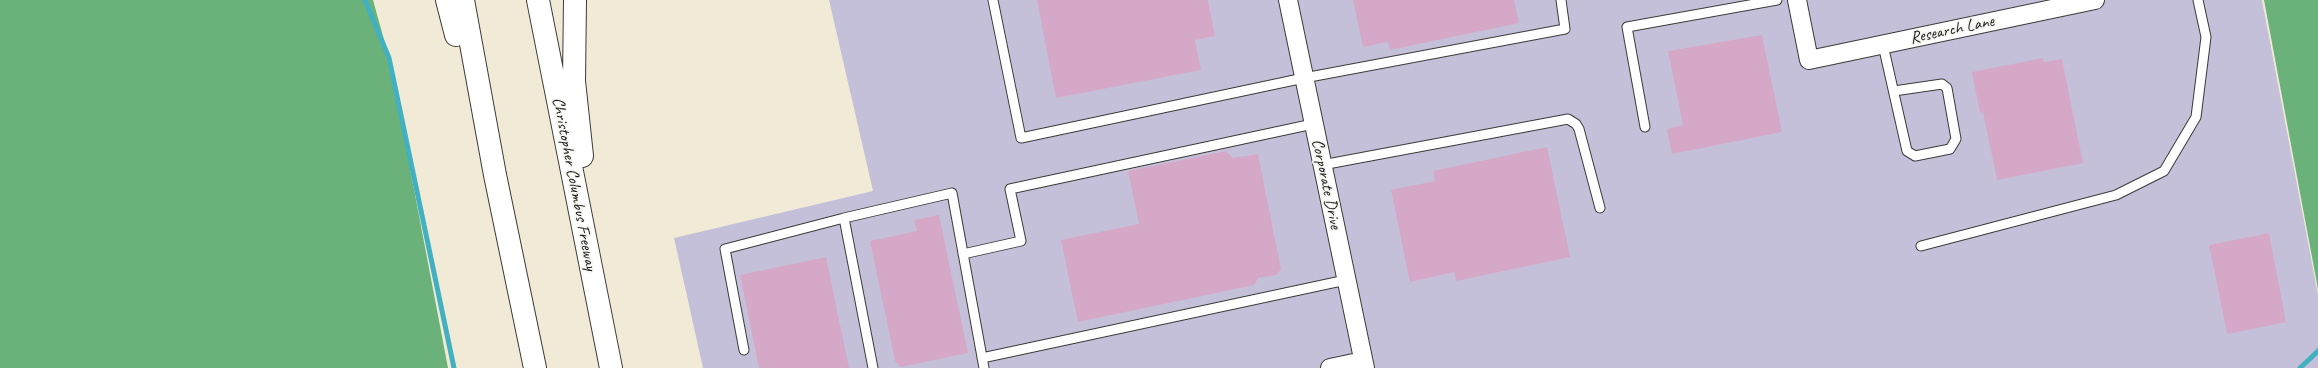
<!DOCTYPE html>
<html>
<head>
<meta charset="utf-8">
<style>
	body { margin:0 }
	canvas { display:block; background:#f0ead6 }
</style>
</head>
<body>
<canvas width="2318" height="368"></canvas>
<script>
const ctx = document.querySelector('canvas').getContext('2d');
ctx.lineJoin = 'round';
function fillPath(path, color) {
  ctx.fillStyle = color;
  ctx.fill(path, 'evenodd');
}
function poly(rows) {
  const path = new Path2D();
  for (const r of rows) {
    path.moveTo(r[0], r[1]);
    for (let i = 2; i < r.length; i += 2) path.lineTo(r[i], r[i + 1]);
  }
  return path;
}
function strokePath(path, color, width, dash) {
  ctx.strokeStyle = color;
  ctx.lineWidth = width;
  ctx.lineCap = dash ? 'butt' : 'round';
  ctx.setLineDash(dash || []);
  ctx.stroke(path);
}
function label(font, color, halo, rows, align = 'center') {
  ctx.font = font + ' Caveat,sans-serif';
  ctx.lineWidth = 3.5;
  ctx.setLineDash([]);
  ctx.textBaseline = 'middle';
  ctx.strokeStyle = halo;
  ctx.fillStyle = color;
  for (const [text, x, y, turn = 0] of rows) {
    ctx.save();
    ctx.translate(x, y);
    ctx.rotate((+turn || 0) * Math.PI / 180);
    ctx.textAlign = isNaN(turn) ? turn : align;
    if (halo) ctx.strokeText(text, 0, 0);
    ctx.fillText(text, 0, 0);
    ctx.restore();
  }
}
fillPath(poly([
	[829,0,2262,0,2318,295,2318,368,703,368,674,238,873,191]
]), '#c5c0da');
fillPath(poly([
	[0,0,373,0,389,58,448,368,0,368],
	[2264,0,2318,0,2318,289]
]), '#6ab279');
strokePath(poly([
	[365,0,389,58,454,368],
	[2300,368,2318,351]
]), '#43b0c1', 5);
fillPath(poly([
	[1037,0,1208,0,1215,36,1195,40,1201,70,1056,98],
	[1353,0,1514,0,1519,23,1390,50,1388,42,1363,47],
	[1762,35,1782,132,1672,154,1667,129,1683,125,1668,51],
	[2043,58,2044,62,2062,59,2083,163,1997,180,1983,112,1980,113,1972,72],
	[1547,147,1570,257,1456,281,1454,272,1410,282,1391,190,1435,181,1433,171],
	[1226,151,1233,158,1258,154,1281,269,1276,275,1258,278,1254,285,1078,322,1061,240,1139,224,1128,171],
	[939,215,968,353,901,367,895,361,870,241,917,231,914,220],
	[2269,233,2286,322,2227,334,2209,245],
	[826,257,849,368,759,368,740,275]
]), '#d5a8c7');
const service = poly([
	[993,0,1021,138,1304,78,1565,29,1561,0],
	[1883,45,1907,151,1915,156,1950,149,1956,139,1947,88,1942,84,1894,91],
	[1645,127,1627,27,1777,0],
	[1322,165,1568,119,1576,124,1579,129,1600,208],
	[1921,246,2116,195,2164,171,2196,117,2206,37,2198,0],
	[963,254,1021,241,1010,189,1313,124],
	[744,350,725,249,844,218],
	[982,358,1346,280],
	[873,368,844,218,952,193,984,368]
]);
const minor = poly([
	[1288,0,1365,368],
	[1797,0,1809,60,2095,0],
	[1330,368,1363,361]
]);
const motorway = poly([
	[447,0,456,35],
	[463,0,495,175,535,368],
	[538,0,611,368],
	[575,0,574,81,582,156]
]);
strokePath(service, '#3c3b38', 11);
strokePath(minor, '#3c3b38', 20);
strokePath(motorway, '#3c3b38', 24);
strokePath(service, '#fff', 9);
strokePath(minor, '#fff', 18);
strokePath(motorway, '#fff', 22);
label('17px', '#1c1c1c', '#f6f6f2', [
	["Research Lane",1952,30,-12],
	["Christopher Columbus Freeway",574,184,79],
	["Corporate Drive",1326,184,78]
]);
</script>
</body>
</html>
